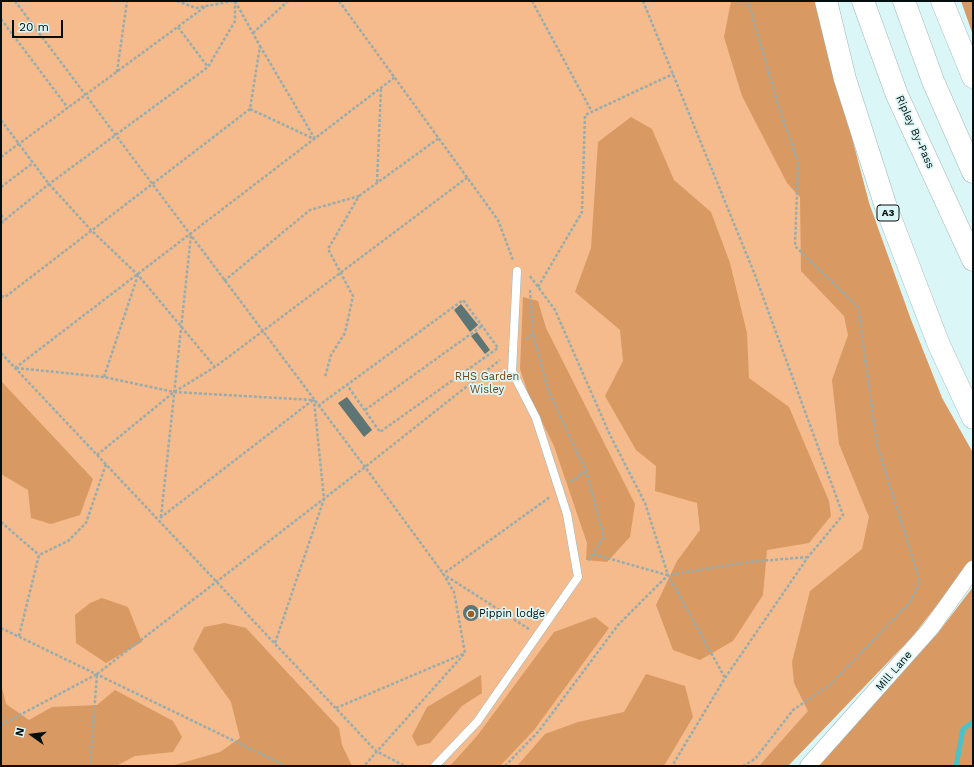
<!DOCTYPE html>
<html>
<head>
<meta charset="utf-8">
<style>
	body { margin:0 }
	#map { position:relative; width:974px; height:767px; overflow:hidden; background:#dbf6f6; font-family:"Work Sans",sans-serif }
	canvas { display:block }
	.frame { position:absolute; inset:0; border:2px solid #060f0f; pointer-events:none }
	.north { position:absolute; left:12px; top:715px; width:40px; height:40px; -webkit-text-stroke:3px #dbf6f6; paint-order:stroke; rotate:284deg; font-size:11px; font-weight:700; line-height:16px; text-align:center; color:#060f0f }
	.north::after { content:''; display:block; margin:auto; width:14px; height:18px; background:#060f0f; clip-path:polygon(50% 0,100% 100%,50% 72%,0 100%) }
	.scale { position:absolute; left:12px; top:20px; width:51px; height:18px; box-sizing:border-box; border:2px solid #060f0f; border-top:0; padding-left:5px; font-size:12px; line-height:14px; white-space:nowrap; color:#060f0f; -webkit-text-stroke:3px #dbf6f6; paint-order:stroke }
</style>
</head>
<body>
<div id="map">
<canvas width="974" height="767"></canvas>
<div class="frame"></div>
<div class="north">N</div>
<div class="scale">20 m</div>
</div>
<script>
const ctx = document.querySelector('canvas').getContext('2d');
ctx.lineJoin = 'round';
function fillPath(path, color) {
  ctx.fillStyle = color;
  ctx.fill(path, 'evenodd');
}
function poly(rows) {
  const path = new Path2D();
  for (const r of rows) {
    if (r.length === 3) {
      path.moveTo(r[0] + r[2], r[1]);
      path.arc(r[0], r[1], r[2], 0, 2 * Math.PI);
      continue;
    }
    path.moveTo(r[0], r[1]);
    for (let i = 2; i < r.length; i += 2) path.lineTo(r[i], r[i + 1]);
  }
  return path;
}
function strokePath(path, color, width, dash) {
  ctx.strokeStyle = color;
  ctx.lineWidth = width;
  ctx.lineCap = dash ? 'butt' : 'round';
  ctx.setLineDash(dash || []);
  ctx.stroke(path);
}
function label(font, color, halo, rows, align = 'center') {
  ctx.font = font + ' "Work Sans",sans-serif';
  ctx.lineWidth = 3.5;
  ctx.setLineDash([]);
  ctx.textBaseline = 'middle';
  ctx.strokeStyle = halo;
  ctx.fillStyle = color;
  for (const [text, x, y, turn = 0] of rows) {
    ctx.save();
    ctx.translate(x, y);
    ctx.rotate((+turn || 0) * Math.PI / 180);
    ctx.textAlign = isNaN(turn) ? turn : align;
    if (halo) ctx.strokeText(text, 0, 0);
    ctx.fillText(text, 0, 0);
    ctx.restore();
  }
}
fillPath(poly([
	[1,1,816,1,869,203,911,320,942,398,973,453,973,559,912,637,788,766,1,766]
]), '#f5bb8c');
fillPath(poly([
	[731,1,816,1,869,203,911,320,942,398,973,453,973,559,912,637,788,766,759,766,808,711,794,683,792,662,810,591,862,549,869,517,839,444,832,380,848,335,844,316,801,271,800,197,787,183,742,96,724,37],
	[961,1,973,1,973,35],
	[631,117,652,129,674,180,711,212,730,263,747,333,749,378,789,407,829,501,831,516,809,543,767,550,763,595,733,641,700,660,673,650,656,605,677,561,700,530,697,503,655,491,656,466,636,450,605,396,623,361,620,330,575,292,591,248,598,142],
	[523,297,538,301,546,328,635,504,630,537,607,562,586,560,587,543,554,446,529,396,520,369],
	[1,381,93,479,80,515,51,524,31,518,28,490,1,474],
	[973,587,973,766,817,766,937,634],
	[102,598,128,607,142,642,106,663,76,643,75,615,90,603],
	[595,617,609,628,534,730,500,766,450,766,477,736,554,632],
	[225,623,246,628,339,728,342,745,352,766,171,766,220,752,240,738,231,702,193,649,204,627],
	[646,674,685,686,693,717,664,766,517,766,545,734,578,722,624,712],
	[481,675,482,693,462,706,430,743,417,746,412,736,427,707],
	[1,684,6,704,29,720,52,707,97,705,115,690,173,721,182,737,173,752,135,756,116,766,1,766]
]), '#d99962');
strokePath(poly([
	[956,766,963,729,973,722]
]), '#4bc2c7', 5);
fillPath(poly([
	[461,304,478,325,470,332,454,310],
	[477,332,490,350,485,354,471,336],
	[347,397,372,430,364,437,338,403],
	[471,613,8]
]), '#5e7576');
const lane = poly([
	[435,766,477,722,578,577,567,514,536,418,512,371,517,271]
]);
const street = poly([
	[808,766,931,628,973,569]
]);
const highway = poly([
	[826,1,845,79,886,207,939,345,973,418],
	[863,1,897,95,973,260],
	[904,1,933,81,973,172],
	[942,1,973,77]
]);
strokePath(lane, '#9fb8b9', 9);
strokePath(street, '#9fb8b9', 17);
strokePath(highway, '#9fb8b9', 23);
strokePath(poly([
	[15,1,365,467,442,572,454,592,465,653,364,766],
	[177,1,196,8,232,1],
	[339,1,498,220,513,260],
	[532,1,592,112],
	[643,1,755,275,843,515,808,557,725,678,672,766],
	[1,19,68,108],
	[178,27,208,67],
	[253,33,288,1],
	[260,46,315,139],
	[117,72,127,1],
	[250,109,314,139],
	[1,120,49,184,91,230,138,275,215,367],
	[1,157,206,6],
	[377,182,381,89],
	[1,187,33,163],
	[359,196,439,138],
	[1,215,5,220],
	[1,223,49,184,208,67,235,21,235,2],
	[530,276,555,310,610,435,645,503,668,575,725,678],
	[224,281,310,210,359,196,328,249,353,296,345,333,331,355,325,377],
	[538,287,582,212,585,115,673,74],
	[530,290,533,334,548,390,586,471,604,537,588,561],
	[1,296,5,297,250,109,260,46,235,1],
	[526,339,533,334],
	[1,353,376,751,405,766],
	[15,368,395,77],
	[16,368,104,377,174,392,313,400],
	[104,377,138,275],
	[318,406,463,300,498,348,380,432,347,385],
	[365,410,482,326],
	[97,455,174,392,215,367,468,177],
	[570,482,586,471],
	[161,517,191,235],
	[160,518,313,400],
	[1,522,39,555],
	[593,554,667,575],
	[1,628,286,766],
	[529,629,443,574,550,497],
	[19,636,39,555,68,541,86,523,106,464],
	[275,643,324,499,314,400],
	[97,674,365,467,500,360],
	[336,708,463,654],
	[1,725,97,674,90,766],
	[505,766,539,731,618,625,668,575,748,562,808,557],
	[743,766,755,759,793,710,830,685,910,602,920,582,877,445,858,307,795,246,798,162,779,108,748,1]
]), '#97acac', 2.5, [3, 2]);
strokePath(lane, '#fff', 8);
strokePath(street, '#fff', 16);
strokePath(highway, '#fff', 22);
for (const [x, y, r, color] of [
	[471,614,4,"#9c5e23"]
]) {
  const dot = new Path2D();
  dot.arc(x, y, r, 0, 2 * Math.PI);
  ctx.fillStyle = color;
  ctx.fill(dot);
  strokePath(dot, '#dbf6f6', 1.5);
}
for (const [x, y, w] of [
	[888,213,22]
]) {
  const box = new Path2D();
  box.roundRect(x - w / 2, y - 8, w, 16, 3);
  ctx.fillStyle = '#dbf6f6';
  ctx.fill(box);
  strokePath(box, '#060f0f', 1);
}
label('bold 10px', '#060f0f', null, [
	["A3",888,213]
]);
label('11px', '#060f0f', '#dbf6f6', [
	["Ripley By-Pass",915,132,66],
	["Mill Lane",894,671,-49]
]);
label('11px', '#70441c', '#dbf6f6', [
	["RHS Garden",487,377],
	["Wisley",487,390]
]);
label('11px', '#060f0f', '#dbf6f6', [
	["Pippin lodge",479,614]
], 'left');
</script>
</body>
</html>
